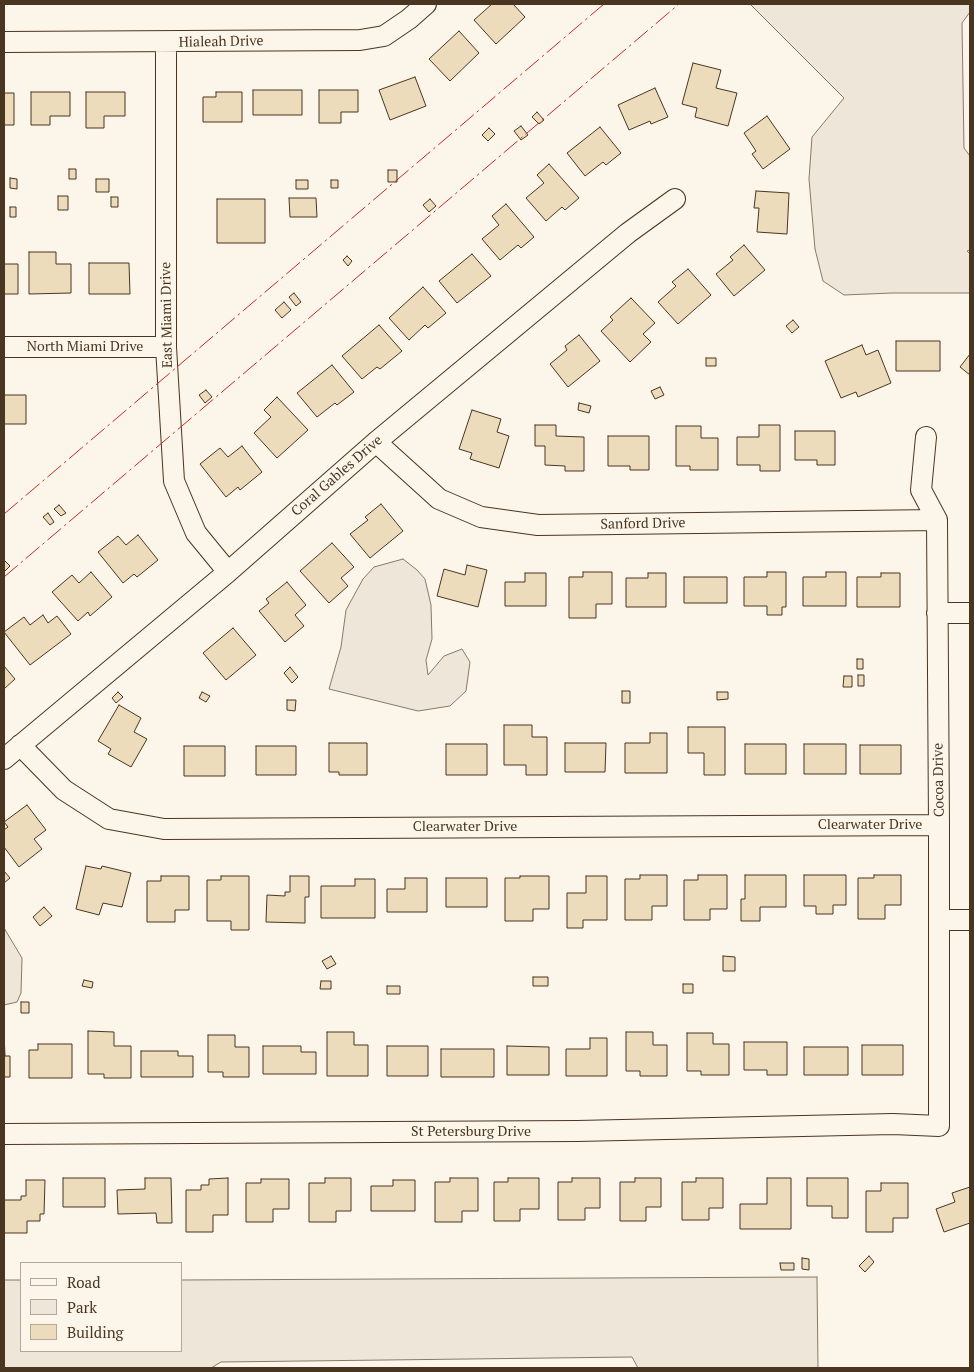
<!DOCTYPE html>
<html>
<head>
<meta charset="utf-8">
<style>
	body { margin:0 }
	#map { position:relative; width:974px; height:1372px; overflow:hidden; background:#fbf6e9; font-family:"PT Serif",serif }
	canvas { display:block }
	.frame { position:absolute; inset:0; border:5px solid #4a3520; pointer-events:none }
	.legend { position:absolute; left:20px; top:1262px; width:162px; height:90px; box-sizing:border-box; background:#fbf6e9; border:1px solid #b4a999; margin:0; padding:6px 9px; list-style:none; font-size:15px; color:#4a3520 }
	.legend li { display:flex; align-items:center; gap:10px; height:25px }
	.legend b { width:25px; border:1px solid #b4a999 }
</style>
</head>
<body>
<div id="map">
<canvas width="974" height="1372"></canvas>
<div class="frame"></div>
<ul class="legend">
<li><b style="height:6px;background:#fbf6e9"></b>Road</li>
<li><b style="height:14px;background:#ede6d9"></b>Park</li>
<li><b style="height:14px;background:#ecdcbc"></b>Building</li>
</ul>
</div>
<script>
const ctx = document.querySelector('canvas').getContext('2d');
ctx.lineJoin = 'round';
function fillPath(path, color) {
  ctx.fillStyle = color;
  ctx.fill(path, 'evenodd');
}
function poly(rows) {
  const path = new Path2D();
  for (const r of rows) {
    path.moveTo(r[0], r[1]);
    for (let i = 2; i < r.length; i += 2) path.lineTo(r[i], r[i + 1]);
  }
  return path;
}
function strokePath(path, color, width, dash) {
  ctx.strokeStyle = color;
  ctx.lineWidth = width;
  ctx.lineCap = dash ? 'butt' : 'round';
  ctx.setLineDash(dash || []);
  ctx.stroke(path);
}
function label(font, color, halo, rows, align = 'center') {
  ctx.font = font + ' "PT Serif",serif';
  ctx.lineWidth = 4;
  ctx.setLineDash([]);
  ctx.textBaseline = 'middle';
  ctx.strokeStyle = halo;
  ctx.fillStyle = color;
  for (const [text, x, y, turn = 0] of rows) {
    ctx.save();
    ctx.translate(x, y);
    ctx.rotate((+turn || 0) * Math.PI / 180);
    ctx.textAlign = isNaN(turn) ? turn : align;
    if (halo) ctx.strokeText(text, 0, 0);
    ctx.fillText(text, 0, 0);
    ctx.restore();
  }
}
const green = poly([
	[750,4,970,4,970,12,962,23,964,148,970,156,970,250,967,251,970,254,970,293,892,293,844,295,823,281,815,249,809,179,812,137,844,98,750,4],
	[403,559,417,570,425,579,431,605,432,639,426,660,428,675,444,656,462,649,470,662,466,691,450,706,418,711,329,689,341,647,346,610,363,579,374,567,403,559],
	[4,928,22,958,21,993,17,1002,4,1005,4,928],
	[817,1277,818,1368,638,1368,632,1357,221,1362,211,1368,4,1368,4,1280,21,1280,21,1351,181,1351,181,1280,817,1277]
]);
fillPath(green, '#ede6d9');
strokePath(green, '#887966', 1);
const building = poly([
	[492,4,513,4,525,17,496,44,474,20,492,4],
	[459,31,479,53,450,81,429,59,459,31],
	[693,63,721,70,716,88,737,93,728,126,695,117,697,108,682,104,693,63],
	[415,77,426,106,390,120,379,90,415,77],
	[655,88,668,117,651,124,650,121,629,130,618,105,655,88],
	[253,90,302,90,302,115,253,115,253,90],
	[319,90,358,90,358,112,341,112,341,123,319,123,319,90],
	[31,92,70,92,70,116,50,116,50,125,31,125,31,92],
	[86,92,125,92,125,116,104,116,104,128,86,128,86,92],
	[216,92,242,92,242,122,203,122,203,97,216,97,216,92],
	[4,93,14,93,14,125,4,125,4,93],
	[537,112,544,120,539,124,532,117,537,112],
	[767,116,790,149,763,169,752,154,756,151,744,133,767,116],
	[521,126,528,135,521,140,514,131,521,126],
	[600,127,621,153,606,165,603,162,585,176,567,153,600,127],
	[489,128,495,134,488,141,482,135,489,128],
	[549,164,579,198,565,210,562,207,546,221,526,198,544,183,537,175,549,164],
	[69,169,76,169,76,179,69,179,69,169],
	[388,170,397,170,397,182,388,182,388,170],
	[10,178,17,179,17,189,10,188,10,178],
	[96,179,109,179,109,192,96,192,96,179],
	[296,180,308,180,308,189,296,189,296,180],
	[331,180,338,180,338,188,331,188,331,180],
	[756,191,789,193,787,234,757,232,759,208,754,208,756,191],
	[58,196,68,196,68,210,58,210,58,196],
	[111,197,118,197,118,207,111,207,111,197],
	[289,198,316,198,317,217,290,217,289,198],
	[217,199,265,199,265,243,217,243,217,199],
	[430,199,436,206,429,212,423,205,430,199],
	[506,204,534,237,521,248,518,245,500,260,482,239,499,225,492,216,506,204],
	[10,207,16,207,16,217,10,217,10,207],
	[744,245,765,270,734,296,716,274,733,260,730,257,744,245],
	[29,252,56,252,56,264,71,264,71,293,29,294,29,252],
	[472,254,491,276,457,303,439,281,472,254],
	[347,256,352,261,348,266,343,260,347,256],
	[89,263,129,263,130,294,89,294,89,263],
	[4,264,18,264,18,294,4,294,4,264],
	[688,269,711,295,678,324,658,302,676,286,672,282,688,269],
	[423,287,446,313,428,328,425,325,409,340,389,318,423,287],
	[294,293,301,302,296,306,289,297,294,293],
	[631,298,655,323,643,334,651,342,630,362,601,331,613,320,610,317,631,298],
	[284,302,291,310,282,318,275,310,284,302],
	[793,320,799,327,792,333,786,326,793,320],
	[379,325,402,351,380,369,377,367,362,379,342,356,379,325],
	[579,335,600,361,568,387,550,364,567,350,565,346,579,335],
	[896,341,940,341,940,371,896,371,896,341],
	[862,345,866,355,878,350,891,383,858,397,856,392,841,398,825,361,862,345],
	[970,354,970,375,960,367,970,354],
	[706,358,716,358,716,366,706,366,706,358],
	[332,365,354,392,337,405,335,403,317,417,297,393,332,365],
	[660,387,664,395,655,399,651,391,660,387],
	[206,390,212,397,205,403,199,395,206,390],
	[4,395,26,395,26,424,4,424,4,395],
	[277,397,308,430,277,458,254,433,271,417,264,410,277,397],
	[579,403,591,406,589,413,578,410,579,403],
	[472,410,501,419,497,432,509,436,499,468,470,459,472,453,459,449,472,410],
	[535,425,556,425,556,436,584,437,584,471,565,471,565,466,545,465,545,446,535,446,535,425],
	[759,425,780,425,780,471,760,471,760,465,737,465,737,437,759,437,759,425],
	[676,426,701,426,701,438,718,438,718,470,690,470,690,466,676,466,676,426],
	[795,431,835,431,835,465,817,465,817,460,795,460,795,431],
	[608,436,649,436,649,470,630,470,630,466,608,466,608,436],
	[242,446,262,472,240,490,238,487,226,497,200,464,220,448,228,457,242,446],
	[381,504,403,531,370,558,350,534,368,520,365,517,381,504],
	[59,505,66,513,61,516,54,509,59,505],
	[48,513,54,522,50,525,43,517,48,513],
	[138,535,158,560,137,577,134,574,123,583,98,552,118,536,126,545,138,535],
	[332,543,354,567,341,578,348,586,329,603,300,571,332,543],
	[4,560,10,566,4,572,4,560],
	[467,565,487,570,478,607,437,596,444,569,465,575,467,565],
	[91,572,112,597,90,616,88,612,78,621,52,592,72,575,79,583,91,572],
	[583,572,612,572,612,604,596,604,596,618,569,618,569,577,583,577,583,572],
	[767,572,786,572,786,607,782,607,782,615,767,615,767,606,744,606,744,577,767,577,767,572],
	[826,572,846,572,846,606,803,606,803,577,826,577,826,572],
	[525,573,546,573,546,606,505,606,505,582,525,582,525,573],
	[648,573,666,573,666,607,626,607,626,578,648,578,648,573],
	[881,573,900,573,900,607,857,607,857,577,881,577,881,573],
	[684,577,727,577,727,603,684,603,684,577],
	[287,582,306,605,295,615,304,626,285,642,259,611,269,603,266,599,287,582],
	[43,615,48,623,57,616,71,634,30,665,4,632,24,617,30,625,43,615],
	[233,628,256,655,226,680,203,653,233,628],
	[857,659,863,659,863,669,857,669,857,659],
	[4,666,15,679,4,689,4,666],
	[290,667,298,677,292,683,284,673,290,667],
	[858,675,864,675,864,686,858,686,858,675],
	[844,676,852,676,852,687,843,687,844,676],
	[622,691,630,691,630,703,622,703,622,691],
	[118,692,123,697,116,703,112,698,118,692],
	[202,692,210,696,206,702,199,698,202,692],
	[717,692,728,692,728,699,717,700,717,692],
	[287,700,296,700,295,711,287,710,287,700],
	[119,705,141,718,134,732,147,739,131,767,108,754,111,749,98,741,119,705],
	[504,725,532,725,532,737,547,737,547,775,526,775,526,765,504,765,504,725],
	[688,727,725,727,725,775,704,775,704,753,688,753,688,727],
	[650,733,667,733,667,773,625,773,625,743,650,743,650,733],
	[329,743,367,743,367,775,339,775,339,772,329,772,329,743],
	[565,743,606,743,605,772,565,772,565,743],
	[446,744,487,744,487,775,446,775,446,744],
	[745,744,786,744,786,774,745,774,745,744],
	[804,744,846,744,846,774,804,774,804,744],
	[860,745,901,745,901,774,860,774,860,745],
	[184,746,225,746,225,776,184,776,184,746],
	[256,746,296,746,296,775,256,775,256,746],
	[27,805,46,830,34,839,42,849,19,867,4,847,4,830,8,827,4,822,27,805],
	[86,866,101,869,102,866,131,873,122,907,103,903,99,915,76,909,86,866],
	[4,871,10,878,4,883,4,871],
	[640,875,667,875,667,906,652,906,652,920,625,920,625,879,640,879,640,875],
	[698,875,727,875,727,909,710,909,710,920,684,920,684,880,698,880,698,875],
	[745,875,786,875,786,907,760,907,760,921,741,921,741,899,745,899,745,875],
	[804,875,846,875,846,905,833,905,833,914,816,914,816,906,804,906,804,875],
	[874,875,901,875,901,905,885,905,885,919,858,919,858,878,874,878,874,875],
	[161,876,189,876,189,910,175,910,175,922,147,922,147,881,161,881,161,876],
	[221,876,249,876,249,930,231,930,231,921,207,921,207,880,221,880,221,876],
	[290,876,309,876,309,897,305,897,305,923,266,922,267,895,285,896,285,892,290,892,290,876],
	[520,876,549,876,549,909,533,909,533,921,505,921,505,878,520,878,520,876],
	[586,876,607,876,607,920,583,920,583,928,567,928,567,893,586,893,586,876],
	[405,878,427,878,427,912,387,912,387,889,405,889,405,878],
	[446,878,487,878,487,907,446,907,446,878],
	[355,879,375,879,375,918,321,918,321,886,355,886,355,879],
	[44,907,52,916,40,926,33,917,44,907],
	[331,956,336,964,327,969,322,961,331,956],
	[723,956,735,957,735,971,723,971,723,956],
	[533,977,548,977,548,986,533,986,533,977],
	[84,980,93,982,92,988,82,986,84,980],
	[321,981,331,981,331,989,320,989,321,981],
	[683,984,693,984,693,993,683,993,683,984],
	[387,986,400,986,400,994,387,994,387,986],
	[21,1002,29,1002,29,1013,21,1013,21,1002],
	[88,1031,114,1032,114,1046,131,1046,131,1078,104,1078,104,1074,88,1074,88,1031],
	[327,1032,354,1032,354,1045,368,1045,368,1076,327,1076,327,1032],
	[626,1032,653,1032,653,1045,667,1045,667,1076,640,1076,640,1071,626,1071,626,1032],
	[687,1033,713,1033,713,1044,729,1044,729,1075,701,1075,701,1071,687,1071,687,1033],
	[4,1034,5,1056,10,1056,10,1077,4,1077,4,1034],
	[208,1035,235,1035,235,1047,249,1047,249,1077,223,1077,223,1072,208,1072,208,1035],
	[590,1038,607,1038,607,1076,566,1076,566,1049,590,1049,590,1038],
	[744,1042,787,1042,787,1075,767,1075,767,1070,744,1070,744,1042],
	[38,1044,72,1044,72,1078,29,1078,29,1050,38,1050,38,1044],
	[862,1045,903,1045,903,1075,862,1075,862,1045],
	[263,1046,301,1046,301,1052,316,1052,316,1074,263,1074,263,1046],
	[387,1046,428,1046,428,1076,387,1076,387,1046],
	[507,1046,549,1047,549,1075,507,1075,507,1046],
	[804,1047,848,1047,848,1075,804,1075,804,1047],
	[441,1049,494,1049,494,1077,441,1077,441,1049],
	[141,1051,178,1051,178,1056,193,1056,193,1077,141,1077,141,1051],
	[63,1178,105,1178,105,1207,63,1207,63,1178],
	[145,1178,171,1178,172,1223,157,1223,156,1213,118,1214,117,1190,145,1189,145,1178],
	[228,1178,228,1215,213,1215,213,1232,186,1232,186,1190,201,1190,201,1185,209,1185,209,1179,228,1178],
	[325,1178,351,1178,351,1211,336,1211,336,1222,309,1222,309,1183,325,1183,325,1178],
	[450,1178,478,1178,478,1211,462,1211,462,1222,435,1222,435,1182,450,1182,450,1178],
	[508,1178,539,1178,539,1209,520,1209,520,1221,494,1221,494,1182,508,1182,508,1178],
	[572,1178,600,1178,600,1208,585,1208,585,1220,558,1220,558,1182,572,1182,572,1178],
	[635,1178,661,1178,661,1207,646,1207,646,1221,620,1221,620,1182,635,1182,635,1178],
	[696,1178,723,1178,723,1208,709,1208,709,1220,682,1220,682,1182,696,1182,696,1178],
	[767,1178,791,1178,791,1229,740,1229,740,1204,767,1204,767,1178],
	[807,1178,848,1178,848,1218,832,1218,832,1206,807,1206,807,1178],
	[261,1179,289,1179,289,1209,273,1209,273,1222,246,1222,246,1183,261,1183,261,1179],
	[26,1180,45,1180,44,1214,40,1214,40,1221,27,1221,27,1233,4,1233,4,1200,21,1200,21,1196,26,1196,26,1180],
	[393,1180,415,1180,415,1211,371,1211,371,1186,393,1186,393,1180],
	[881,1183,908,1183,908,1218,893,1218,893,1232,866,1232,866,1191,881,1191,881,1183],
	[970,1187,970,1223,944,1232,936,1209,955,1202,952,1193,970,1187],
	[869,1256,874,1262,865,1272,859,1266,869,1256],
	[802,1258,809,1259,809,1270,802,1269,802,1258],
	[780,1263,794,1263,794,1270,781,1270,780,1263]
]);
fillPath(building, '#ecdcbc');
strokePath(building, '#4a3520', 1);
const minor = poly([
	[4,42,360,40,384,36,409,19,426,4],
	[166,42,166,347,174,481,196,533,228,572],
	[4,347,166,347],
	[376,442,439,499,481,517,538,525,937,520],
	[937,613,970,613],
	[20,745,64,790,109,819,164,829,939,825],
	[4,759,228,572,376,442,628,233,675,199],
	[939,920,970,920],
	[4,1134,577,1131,893,1124,939,1126,939,825,937,520,921,490,926,437]
]);
strokePath(minor, '#4a3520', 22);
strokePath(minor, '#fbf6e9', 20);
strokePath(poly([
	[4,514,604,4],
	[4,577,679,4]
]), '#c62828', 1, [18, 4, 2.5, 4]);
label('14px', '#4a3520', '#fbf6e9', [
	["Hialeah Drive",221,42,-1],
	["East Miami Drive",167,315,-91],
	["North Miami Drive",85,347],
	["Coral Gables Drive",337,476,-41],
	["Sanford Drive",643,524,-1],
	["Cocoa Drive",939,780,-91],
	["Clearwater Drive",870,825],
	["Clearwater Drive",465,827],
	["St Petersburg Drive",471,1132]
]);
</script>
</body>
</html>
